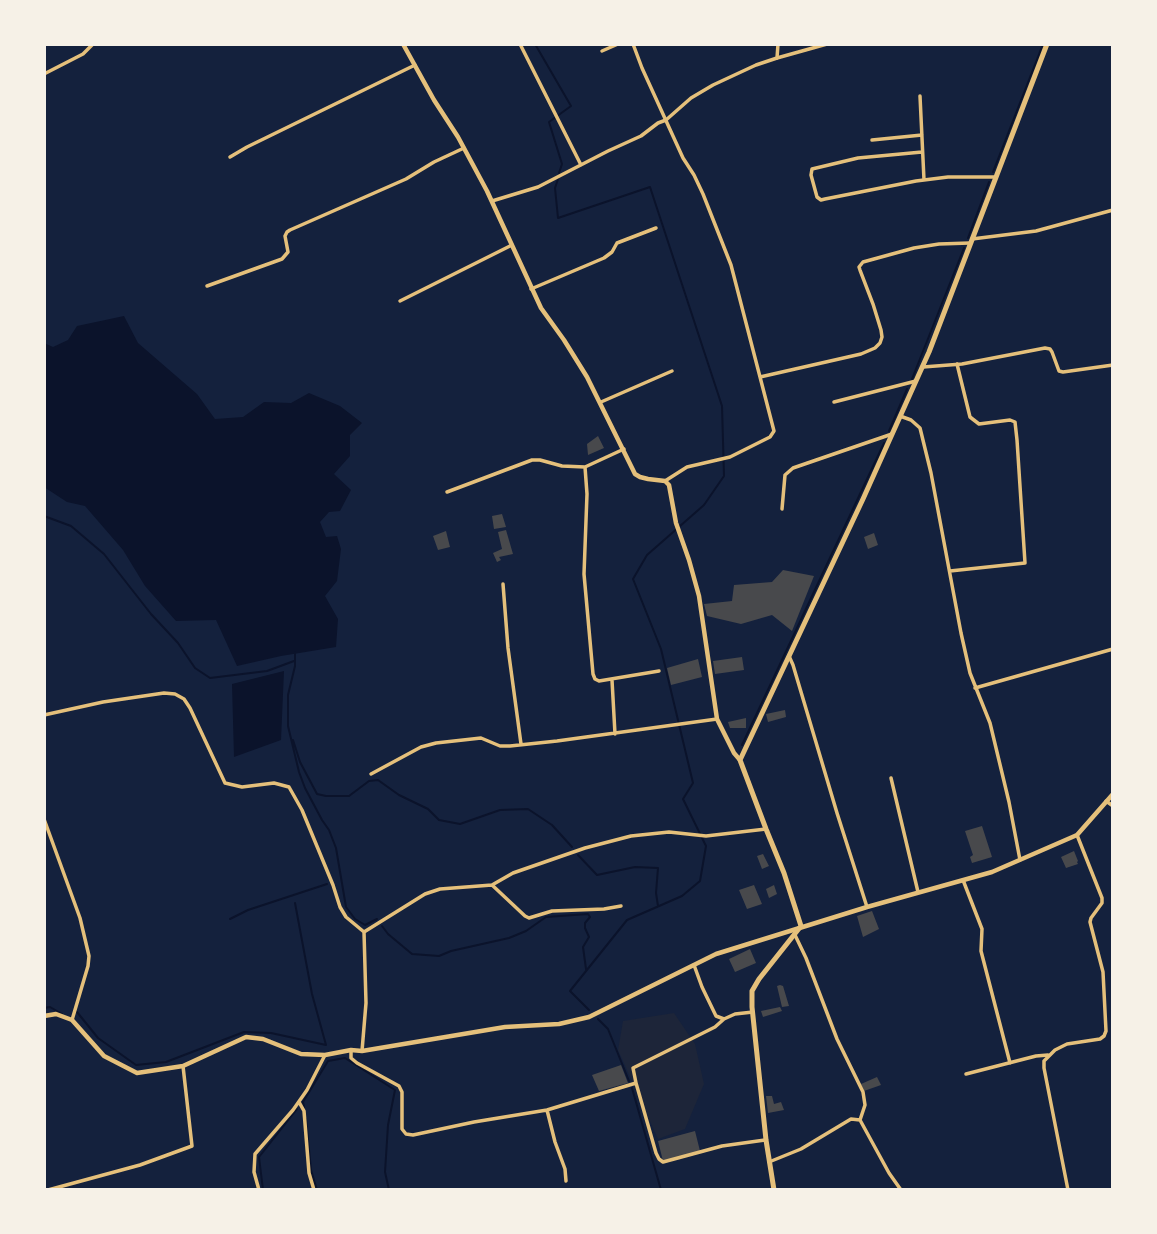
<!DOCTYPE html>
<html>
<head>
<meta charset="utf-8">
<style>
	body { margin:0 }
	#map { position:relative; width:1157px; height:1234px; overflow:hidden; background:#14213d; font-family:"Exo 2",sans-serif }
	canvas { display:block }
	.frame { position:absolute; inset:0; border:46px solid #f6f1e7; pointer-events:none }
</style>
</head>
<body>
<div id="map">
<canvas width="1157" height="1234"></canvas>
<div class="frame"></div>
</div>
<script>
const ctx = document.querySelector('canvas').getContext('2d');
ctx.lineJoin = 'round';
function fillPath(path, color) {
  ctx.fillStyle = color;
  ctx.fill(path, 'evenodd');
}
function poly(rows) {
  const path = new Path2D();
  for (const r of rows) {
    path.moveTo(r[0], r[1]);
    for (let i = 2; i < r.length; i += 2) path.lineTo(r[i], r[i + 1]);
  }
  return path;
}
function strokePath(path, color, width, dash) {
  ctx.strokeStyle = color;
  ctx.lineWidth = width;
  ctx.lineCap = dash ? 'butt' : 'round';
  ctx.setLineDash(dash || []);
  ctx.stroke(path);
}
fillPath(poly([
	[674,1013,695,1044,704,1084,685,1129,658,1139,618,1050,623,1021]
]), '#1d2539');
fillPath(poly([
	[124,316,138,343,197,394,215,419,243,417,264,402,291,403,309,393,340,406,362,423,350,435,350,456,334,474,351,490,340,511,329,512,320,522,326,537,337,536,341,549,337,581,325,596,338,619,336,647,281,656,237,666,216,620,176,621,145,586,123,550,85,506,67,502,44,487,44,343,53,347,68,340,77,326],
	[284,671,281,740,234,757,232,684]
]), '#0b132b');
strokePath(poly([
	[535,44,571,106,549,122,562,164,559,173],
	[993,172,1043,44],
	[558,179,555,188,558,218,650,187,722,406,724,476,704,505,647,555,633,579,661,649,693,783,683,799,706,846,700,881,682,896,627,920,570,991,589,1010],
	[968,238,989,182],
	[912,379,964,248],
	[889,431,907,389],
	[44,516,71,526,104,554,151,614,178,643,195,668,210,678,267,671,294,661],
	[295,652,295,666,288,695,288,726,299,772,305,788,322,820,329,830,336,848,346,907,355,919,365,925,377,919],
	[293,740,300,762,317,794,326,796,349,796,369,781,378,780,399,795,428,809,439,820,460,824,500,810,528,809,552,825,572,847],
	[742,745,884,443],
	[578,855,597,875,635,867,658,868,656,893,658,906],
	[230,919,248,910,327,884],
	[382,926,388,934,412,954,439,956,451,951,509,938,526,931,546,917,588,914,590,917,585,923,585,928,589,937,583,947,586,969],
	[44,1008,50,1007,62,1014],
	[77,1012,98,1038,136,1065,166,1062,244,1032,271,1033,326,1045,312,994,295,903],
	[598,1019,608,1029,629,1081],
	[632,1088,661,1190],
	[304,1107,303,1102,328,1061,345,1058,395,1090,388,1125,385,1172,389,1190],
	[306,1119,311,1170,317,1190],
	[263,1190,259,1157,297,1109]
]), '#0b132b', 2);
fillPath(poly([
	[598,436,604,448,588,455,587,444],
	[502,514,506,527,494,529,492,516],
	[506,530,513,554,499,557,501,560,497,562,493,553,502,549,498,532],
	[446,531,450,547,438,550,433,536],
	[874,533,878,545,868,549,864,537],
	[783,570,814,576,792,631,772,615,741,624,707,616,704,604,732,601,734,585,772,582],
	[742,657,744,670,715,674,713,661],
	[698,659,702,677,671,685,667,668],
	[785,710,786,717,768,722,766,714],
	[746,718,746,728,730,728,728,722],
	[982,826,992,857,972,863,970,857,973,855,965,831],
	[1074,851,1078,861,1077,862,1078,864,1066,868,1061,857],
	[763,854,769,866,762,869,757,856],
	[754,885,762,904,747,909,739,890],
	[774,885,777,894,769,898,766,889],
	[872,911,879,929,863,937,857,916],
	[750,949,756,963,735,972,729,959],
	[780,985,783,986,789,1006,782,1007,777,986],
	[780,1007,782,1011,763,1017,761,1011],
	[621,1065,628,1083,599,1091,592,1075],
	[877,1077,881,1085,864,1091,861,1084],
	[766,1096,772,1096,774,1104,781,1102,784,1110,768,1113],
	[695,1131,700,1151,663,1161,658,1141]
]), '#48494c');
strokePath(poly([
	[633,44,642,68,683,158,694,175,703,194,731,265,774,431,770,437,730,457,687,467,665,481],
	[602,51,618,44],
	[777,58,827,44],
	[44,74,83,54,93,44],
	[920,96,924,180],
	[872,140,922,135],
	[922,152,858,158,812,169,811,175,817,197,821,200,825,199,916,181,948,177,995,177],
	[230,157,247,147,415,65],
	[972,239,1036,231,1113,210],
	[207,286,282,259,288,252,285,236,287,232,290,230,406,179,434,162,464,148],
	[531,289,604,258,612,252,617,243,656,228],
	[400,301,512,245],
	[923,367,962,364,1045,348,1050,349,1052,352,1059,371,1063,372,1113,365],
	[760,377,861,354,875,348,880,343,882,337,881,330,873,304,860,270,859,267,863,262,914,248,939,244,970,243],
	[601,402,672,371],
	[834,402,916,381],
	[900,416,911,420,920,428,931,473,961,633,970,673,990,723,1009,802,1020,860],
	[585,467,587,494,584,574,593,674,595,679,599,681,659,671],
	[447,492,532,460,540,460,562,466,585,467,624,449],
	[782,509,785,475,793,468,892,434],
	[950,571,1025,563,1017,440,1015,422,1010,420,979,424,970,417,957,364],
	[503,584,508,648,521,744],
	[789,656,793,665,837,813,867,907],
	[612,680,615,734],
	[975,688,1113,649],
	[44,715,103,702,164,693,175,694,184,699,190,708,225,783,242,787,274,783,289,787,302,810,333,885,340,907,346,917,364,932,366,1003,362,1051],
	[371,774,421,747,436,743,481,738,500,746,510,746,557,741,717,719],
	[891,778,918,892],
	[1106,801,1113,806],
	[44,819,80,918,89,956,88,966,72,1020],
	[963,880,982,929,981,951,1010,1063],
	[492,885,525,916,529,918,552,911,604,909,621,906],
	[364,932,425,894,440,889,492,885,513,873,585,848,631,836,669,832,706,836,766,829],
	[795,935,806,958,837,1039,863,1092,865,1105,860,1120,889,1173,901,1190],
	[694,965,702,987,716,1016,724,1019],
	[351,1050,351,1058,357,1063,399,1086,402,1092,402,1129,406,1134,413,1135,474,1122,547,1110,636,1083,656,1153,659,1159,663,1162,722,1146,765,1140],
	[966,1074,1036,1056,1048,1055],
	[636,1083,633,1068,715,1027,724,1019,735,1014,753,1012],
	[299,1102,304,1111,309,1173,314,1190],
	[547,1110,555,1142,565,1169,566,1181],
	[769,1162,801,1149,851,1119,860,1120],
	[48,1190,140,1165,192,1146,183,1066],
	[259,1190,254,1172,255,1154,293,1110,307,1090,325,1055],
	[1068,1190,1044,1068,1044,1061,1055,1050,1067,1044,1100,1039,1104,1036,1106,1031,1103,972,1090,922,1091,918,1102,903,1102,898,1077,835]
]), '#e5c07b', 3.5);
strokePath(poly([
	[520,44,581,165],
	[492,201,538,187,608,151,641,136,658,123,666,120,691,98,713,85,756,65,777,58,778,44]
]), '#e5c07b', 3.5);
strokePath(poly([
	[403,44,434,100,458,137,487,191,541,308,564,340,587,377,635,474,640,477,648,479,665,481,669,485,676,523,689,560,699,596,717,719,734,753,740,760],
	[44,1016,56,1014,72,1020,104,1056,137,1073,183,1066,246,1037,263,1039,301,1054,325,1055,351,1050,362,1051,505,1027,559,1024,589,1017,716,954,867,907,992,872,1077,835,1113,794]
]), '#e5c07b', 4.5);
strokePath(poly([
	[774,1190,766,1140,752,1007,752,991,759,979,801,926,784,873,766,829,740,760,863,499,929,352,1047,44]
]), '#e5c07b', 5);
</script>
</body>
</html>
